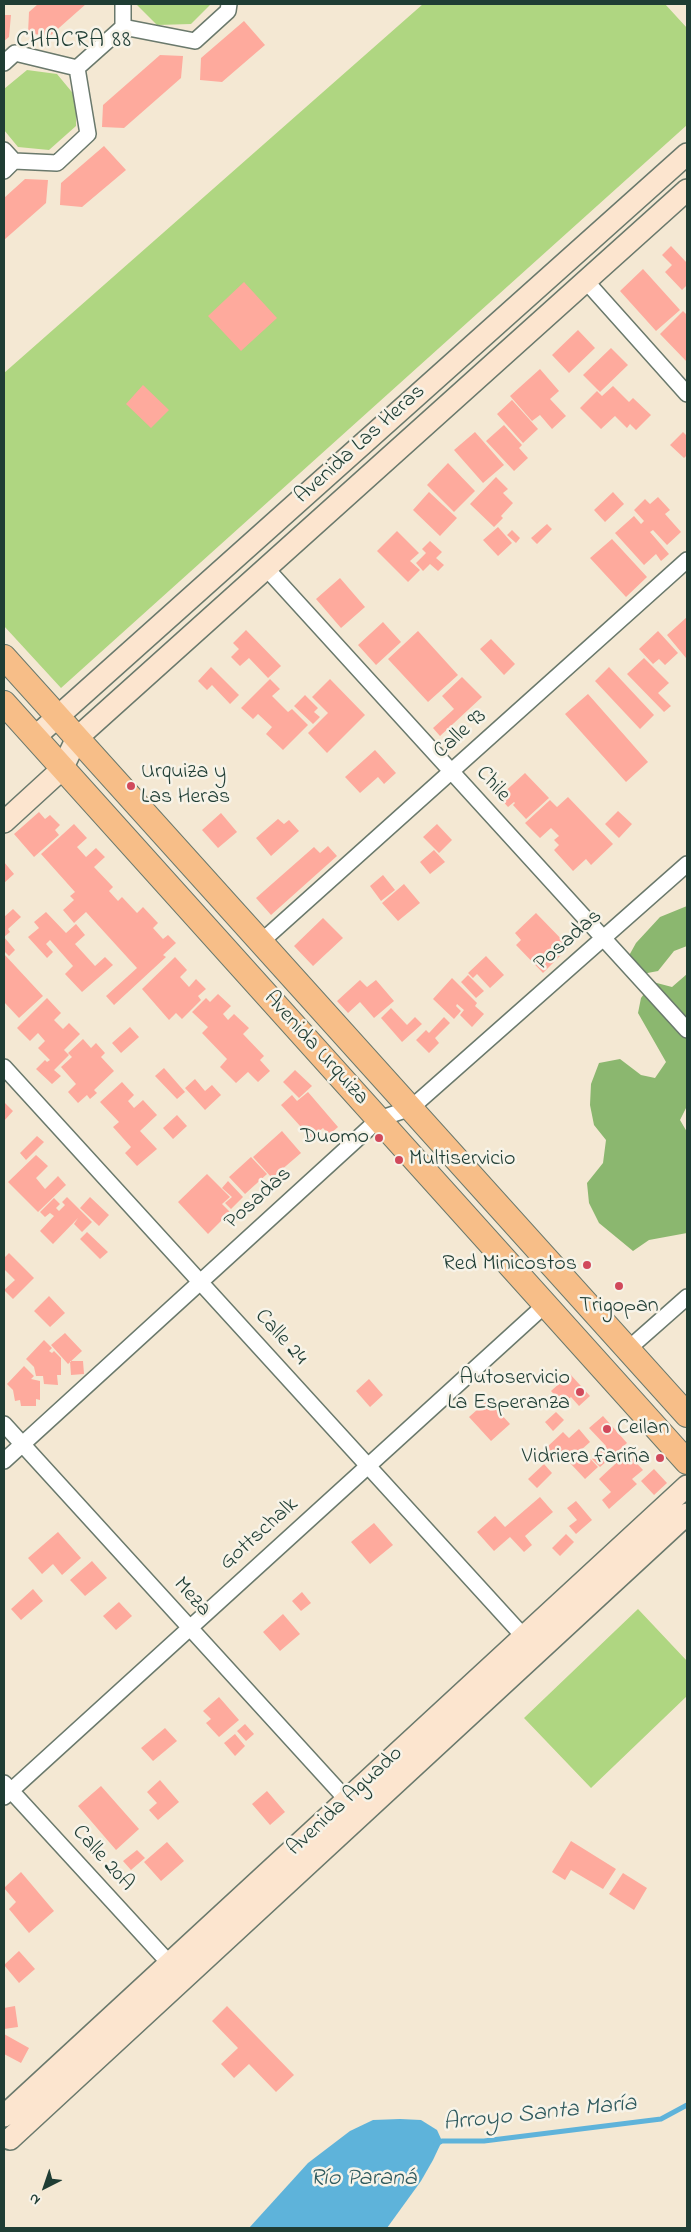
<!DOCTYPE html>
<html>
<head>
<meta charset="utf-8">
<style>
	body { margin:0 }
	#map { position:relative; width:691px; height:2232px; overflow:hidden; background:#f4e8d3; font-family:"Indie Flower",sans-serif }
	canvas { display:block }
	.frame { position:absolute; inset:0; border:5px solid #1f3d34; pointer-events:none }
	.north { position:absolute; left:20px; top:2162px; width:50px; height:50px; -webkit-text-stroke:4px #f7f3e8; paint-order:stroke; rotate:221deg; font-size:14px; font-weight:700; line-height:20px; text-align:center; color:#1f3d34 }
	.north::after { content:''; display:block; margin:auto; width:18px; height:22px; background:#1f3d34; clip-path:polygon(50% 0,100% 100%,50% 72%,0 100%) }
</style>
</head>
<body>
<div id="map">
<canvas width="691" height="2232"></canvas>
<div class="frame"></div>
<div class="north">N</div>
</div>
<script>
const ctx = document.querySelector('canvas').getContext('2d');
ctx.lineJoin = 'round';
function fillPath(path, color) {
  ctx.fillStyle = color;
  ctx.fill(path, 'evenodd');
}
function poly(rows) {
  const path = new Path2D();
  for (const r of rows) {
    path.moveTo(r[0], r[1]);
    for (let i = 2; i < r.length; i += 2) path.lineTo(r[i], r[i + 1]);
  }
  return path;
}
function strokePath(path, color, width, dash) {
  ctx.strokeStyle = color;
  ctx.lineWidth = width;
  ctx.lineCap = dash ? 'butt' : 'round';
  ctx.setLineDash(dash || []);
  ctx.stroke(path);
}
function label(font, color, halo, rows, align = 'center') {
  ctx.font = font + ' "Indie Flower",sans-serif';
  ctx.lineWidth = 5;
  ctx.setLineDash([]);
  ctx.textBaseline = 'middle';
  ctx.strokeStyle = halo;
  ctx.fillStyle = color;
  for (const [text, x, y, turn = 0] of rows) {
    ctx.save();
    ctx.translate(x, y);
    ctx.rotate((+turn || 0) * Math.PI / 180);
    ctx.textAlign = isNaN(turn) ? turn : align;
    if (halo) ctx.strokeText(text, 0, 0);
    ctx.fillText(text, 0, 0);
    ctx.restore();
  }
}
fillPath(poly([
	[136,4,211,4,191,24,157,25],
	[423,4,665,4,687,28,687,125,61,688,4,626,4,373],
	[27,70,57,74,76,97,76,126,49,150,18,147,4,130,4,89],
	[638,1609,687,1661,687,1696,591,1788,524,1718]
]), '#afd681');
fillPath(poly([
	[687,906,687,946,674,951,658,971,637,975,626,961,636,943,660,917],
	[687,974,687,1106,680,1120,687,1132,687,1233,649,1240,633,1251,599,1223,589,1203,587,1183,603,1163,606,1140,594,1125,590,1105,591,1084,599,1063,620,1059,641,1075,655,1078,666,1062,638,1013,641,998,653,982,672,987]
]), '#8bb76f');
fillPath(poly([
	[400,2119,421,2120,437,2130,442,2141,433,2160,421,2181,387,2228,249,2228,308,2163,350,2131,373,2120]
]), '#5eb3da');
strokePath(poly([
	[436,2144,442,2141,484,2141,661,2119,687,2105]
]), '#5eb3da', 5);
fillPath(poly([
	[38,4,86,4,51,35,28,34,29,12],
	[4,15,11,15,9,37,4,41],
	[244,21,265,45,222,82,200,80,201,58],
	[160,55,183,56,181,78,124,128,102,127,103,105],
	[104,146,126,170,82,207,60,205,61,183],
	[25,179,48,180,46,203,4,240,4,198],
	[671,246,687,263,687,285,682,290,665,272,672,265,662,255],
	[643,269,680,310,656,331,620,291],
	[244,282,277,318,241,351,208,316],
	[683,311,687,315,687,362,660,334],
	[578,330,595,348,569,373,552,355],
	[611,348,628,365,600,392,583,375],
	[540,369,559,391,550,399,566,416,552,429,540,415,532,421,510,396],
	[143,385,169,410,151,428,126,404],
	[613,386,629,402,633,398,651,415,636,430,630,424,627,428,615,416,601,429,580,408,597,391,602,396],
	[512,400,538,429,523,443,497,414],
	[504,425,522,445,519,448,528,458,514,471,486,441],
	[475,432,504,465,483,483,454,450],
	[683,432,687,436,687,455,684,458,670,445],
	[448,463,475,491,454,512,427,485],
	[496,477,508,489,503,493,513,503,501,516,503,518,494,527,470,504],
	[429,492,457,518,440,536,413,510],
	[613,492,624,504,605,522,594,510],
	[658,497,670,510,665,514,681,532,667,545,653,530,650,532,669,554,661,561,656,554,644,565,615,533,634,516,641,524,644,521,634,510,645,499,650,504],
	[547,524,552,529,537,544,531,538],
	[498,527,512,543,498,556,483,540],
	[512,530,520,538,516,543,507,535],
	[397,531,419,553,410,561,420,570,408,582,377,551],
	[612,539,647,577,626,597,590,558],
	[430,541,442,552,436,558,444,565,438,571,430,564,423,571,416,563,426,553,422,549],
	[340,578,365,607,341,628,316,599],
	[687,617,687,656,686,658,667,635],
	[383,622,401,642,376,665,358,645],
	[246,630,281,666,268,678,249,658,240,666,231,657,239,649,233,643],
	[418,631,458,675,428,702,388,659],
	[658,631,678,653,665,665,659,659,653,664,639,649],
	[491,639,515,664,504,675,480,649],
	[644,658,669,683,658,693,671,706,664,712,627,674],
	[211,667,239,695,230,704,212,685,207,690,198,681],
	[609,667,654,715,640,729,595,681],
	[462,677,482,697,440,736,433,728,454,709,442,696],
	[270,679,280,689,272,696,288,712,292,709,308,725,283,750,266,734,272,727,258,714,253,719,241,708],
	[330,679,365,715,327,753,308,733,328,713,312,697],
	[588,694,648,762,626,782,565,714],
	[305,695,318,708,314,712,320,717,313,724,294,706],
	[375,750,396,773,384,784,378,777,360,793,345,777],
	[525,773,549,798,526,819,513,805,515,803,514,802,508,807,499,797],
	[568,797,613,844,591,865,586,859,573,871,554,850,559,845,554,840,559,836,551,828,540,838,525,823,550,800,557,807],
	[618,811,632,824,619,838,605,824],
	[39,812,45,819,50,815,60,825,55,830,59,835,34,857,14,834],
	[221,813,237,832,218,848,202,830],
	[278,819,284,824,289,820,299,831,271,856,256,838],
	[74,824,87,838,77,847,86,857,96,848,105,857,94,867,113,887,109,891,118,901,122,897,137,913,143,907,158,923,153,928,163,939,168,935,176,943,163,955,166,957,114,1005,106,996,137,968,86,912,74,923,63,910,74,900,70,896,75,892,41,854],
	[437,824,452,840,439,853,423,837],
	[328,846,337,856,271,915,256,898,314,847,320,853],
	[434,850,445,862,430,874,420,862],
	[4,862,14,874,4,883],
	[383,875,395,890,381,901,370,886],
	[404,884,420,903,398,921,382,903],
	[13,909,21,917,8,929,10,932,4,937,15,950,9,956,4,951,4,917],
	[46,912,66,933,76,924,85,935,75,944,95,966,105,957,113,965,82,992,65,974,73,966,50,940,46,944,53,952,47,958,28,937,39,928,34,922],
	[536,913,569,947,543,973,516,945,521,940,515,933],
	[323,918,343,938,313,966,294,946],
	[4,954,43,996,19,1018,4,1002],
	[486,956,504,975,490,988,477,974,473,978,468,973],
	[175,957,187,970,180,977,189,987,196,979,206,989,198,996,201,1000,182,1019,176,1013,169,1020,142,989],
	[468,975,484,991,476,998,461,982],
	[452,978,477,1003,475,1006,484,1014,472,1027,460,1015,464,1010,457,1004,456,1006,461,1011,454,1019,433,999],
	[360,980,367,987,376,980,394,1001,374,1018,360,1002,348,1013,337,1001],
	[218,994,231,1006,223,1014,228,1020,234,1014,249,1028,243,1034,264,1056,260,1060,270,1071,258,1082,248,1072,236,1083,220,1067,227,1059,202,1033,208,1027,192,1012,206,998,210,1002],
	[47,998,61,1013,54,1020,63,1029,69,1023,80,1034,64,1050,69,1055,54,1070,61,1076,52,1084,36,1069,45,1060,47,1062,50,1060,38,1048,45,1041,38,1033,30,1041,17,1028],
	[391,1008,407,1025,415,1017,422,1024,402,1042,381,1018],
	[444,1017,450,1023,435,1038,439,1043,429,1053,416,1040,426,1030,429,1033],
	[130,1027,139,1037,121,1053,112,1043],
	[83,1039,91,1048,96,1043,105,1053,101,1057,114,1071,94,1090,97,1093,90,1099,87,1095,78,1103,68,1092,76,1084,61,1067,72,1057,68,1053],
	[164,1068,185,1092,177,1099,155,1076],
	[295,1070,312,1086,299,1098,283,1082],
	[195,1079,205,1091,212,1085,221,1095,205,1110,185,1088],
	[122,1082,134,1095,128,1101,134,1108,143,1100,157,1115,140,1131,157,1149,137,1166,125,1153,131,1147,113,1127,119,1122,100,1102],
	[308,1092,338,1127,329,1135,323,1128,311,1138,281,1105,292,1095,297,1101],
	[4,1102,13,1111,4,1121],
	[177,1115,187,1126,173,1139,163,1128],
	[282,1131,301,1153,272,1178,253,1157],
	[37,1136,44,1142,26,1160,20,1153],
	[36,1155,48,1166,36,1178,45,1189,58,1176,66,1185,38,1212,8,1182],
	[251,1157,267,1174,245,1194,229,1177],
	[207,1174,230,1197,222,1204,230,1212,208,1234,178,1202],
	[228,1181,243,1197,231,1209,225,1203,232,1197,222,1188],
	[67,1197,92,1222,82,1232,74,1224,78,1218,53,1244,40,1231,54,1216,50,1213,45,1217,40,1212,54,1198,60,1204,56,1208,59,1211,65,1205,62,1202],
	[90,1197,109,1215,99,1226,80,1208],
	[87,1232,108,1252,100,1259,80,1239],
	[9,1253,34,1278,13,1299,4,1290,15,1280,4,1269,4,1258],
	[49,1296,65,1313,50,1327,34,1311],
	[65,1333,82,1351,68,1364,51,1345],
	[44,1340,52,1348,49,1351,52,1353,54,1351,61,1358,61,1375,57,1375,58,1385,44,1384,43,1376,36,1376,34,1367,26,1359],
	[70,1361,83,1361,84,1374,71,1375],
	[24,1366,34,1376,31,1379,40,1381,40,1400,36,1399,36,1406,21,1406,20,1400,15,1401,13,1390,7,1384],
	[570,1374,590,1396,579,1406,571,1397,563,1404,551,1391],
	[369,1379,383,1395,370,1407,356,1391],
	[488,1400,510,1424,491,1441,469,1417],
	[556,1412,564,1420,553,1431,545,1422],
	[603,1416,627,1443,600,1467,592,1459,606,1446,589,1428],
	[579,1429,590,1442,570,1460,564,1454,557,1460,546,1448,563,1432,569,1438],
	[583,1451,598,1467,585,1479,570,1463],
	[627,1453,643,1470,632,1479,637,1484,609,1509,602,1500,611,1492,599,1479],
	[544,1464,552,1473,537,1488,528,1479],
	[654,1469,667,1483,654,1495,641,1481],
	[540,1497,553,1512,525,1536,532,1545,524,1552,510,1537,494,1551,477,1532,495,1516,505,1527],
	[576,1501,592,1520,576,1534,569,1526,577,1520,567,1508],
	[374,1523,393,1545,370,1564,351,1542],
	[58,1532,81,1558,62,1575,53,1564,42,1574,28,1558],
	[566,1534,574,1542,560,1556,552,1548],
	[92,1561,107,1578,85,1596,70,1580],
	[33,1589,43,1601,21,1620,11,1609],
	[302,1592,311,1603,301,1611,292,1601],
	[119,1602,132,1616,116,1630,103,1616],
	[283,1614,300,1634,280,1651,263,1632],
	[219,1697,239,1720,219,1737,206,1723,211,1719,203,1711],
	[245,1724,254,1734,246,1741,237,1731],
	[165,1728,177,1741,153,1761,141,1748],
	[235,1734,245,1746,235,1756,224,1743],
	[160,1780,179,1802,158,1820,149,1810,157,1803,147,1792],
	[101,1786,139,1829,116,1850,78,1806],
	[267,1791,285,1812,270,1825,252,1804],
	[571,1841,616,1869,603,1889,571,1870,565,1880,552,1872],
	[167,1842,184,1861,161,1881,144,1862],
	[137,1850,145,1858,131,1870,123,1861],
	[21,1872,54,1911,29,1933,9,1909,16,1902,4,1888],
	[623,1873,647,1888,634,1910,609,1894],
	[19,1951,35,1969,19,1983,4,1965],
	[15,2006,18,2027,4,2029,4,2008],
	[227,2006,294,2075,276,2092,249,2064,234,2078,221,2064,238,2048,212,2021],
	[4,2034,29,2048,21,2063,4,2054]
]), '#feaa9d');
const street = poly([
	[123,27,195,41,228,11,229,4],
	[4,63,15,53,77,68,123,27,123,4],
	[4,150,14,161],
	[4,171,14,161,57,163,88,134,77,68],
	[585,280,687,394],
	[266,568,687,1030],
	[262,941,687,560],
	[4,1067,525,1638],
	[627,1350,687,1297],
	[4,1424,347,1800],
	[4,1461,379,1119,411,1108,687,864],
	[4,1783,170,1964],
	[4,1797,545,1305]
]);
const secondary = poly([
	[35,737,687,154],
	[4,822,62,769,77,738,687,190],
	[4,2116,687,1486],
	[10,2139,687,1514]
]);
const primary = poly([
	[4,657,687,1415],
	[4,703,687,1462]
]);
strokePath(street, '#6a796c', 18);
strokePath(secondary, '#6a796c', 24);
strokePath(primary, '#6a796c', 26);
strokePath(street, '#fff', 15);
strokePath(secondary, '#fce5cf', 21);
strokePath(primary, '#f7be88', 24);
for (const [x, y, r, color] of [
	[131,786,5,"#d1495b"],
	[379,1138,5,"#d1495b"],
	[399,1160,5,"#d1495b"],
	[587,1265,5,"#d1495b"],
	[619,1286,5,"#d1495b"],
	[580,1392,5,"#d1495b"],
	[607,1429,5,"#d1495b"],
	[660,1458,5,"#d1495b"]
]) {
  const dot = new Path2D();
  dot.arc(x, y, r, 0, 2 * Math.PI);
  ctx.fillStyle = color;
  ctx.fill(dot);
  strokePath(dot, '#f7f3e8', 2);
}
label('22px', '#1f3d34', '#f7f3e8', [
	["Avenida Las Heras",361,445,-42],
	["Calle 93",461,735,-42],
	["Chile",492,785,48],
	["Posadas",569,941,-41],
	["Avenida Urquiza",315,1049,48],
	["Posadas",259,1199,-42],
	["Calle 24",280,1338,48],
	["Gottschalk",260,1535,-42],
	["Meza",191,1598,48],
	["Avenida Aguado",346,1802,-43],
	["Calle 20A",102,1859,48]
]);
label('22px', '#1f3d34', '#f7f3e8', [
	["Urquiza y",141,773,"left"],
	["Las Heras",141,798,"left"],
	["Duomo",369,1138],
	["Multiservicio",409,1160,"left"],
	["Red Minicostos",577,1265],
	["Trigopan",619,1307,"center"],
	["Autoservicio",570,1379],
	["La Esperanza",570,1404],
	["Ceilan",617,1429,"left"],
	["Vidriera fariña",650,1458]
], 'right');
ctx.letterSpacing = '1px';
label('24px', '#1f3d34', '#f7f3e8', [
	["CHACRA 88",74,42]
]);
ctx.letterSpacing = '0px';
label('italic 24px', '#2f5a5e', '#f7f3e8', [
	["Arroyo Santa María",540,2115,-6],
	["Río Paraná",363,2180]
]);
</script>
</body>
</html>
